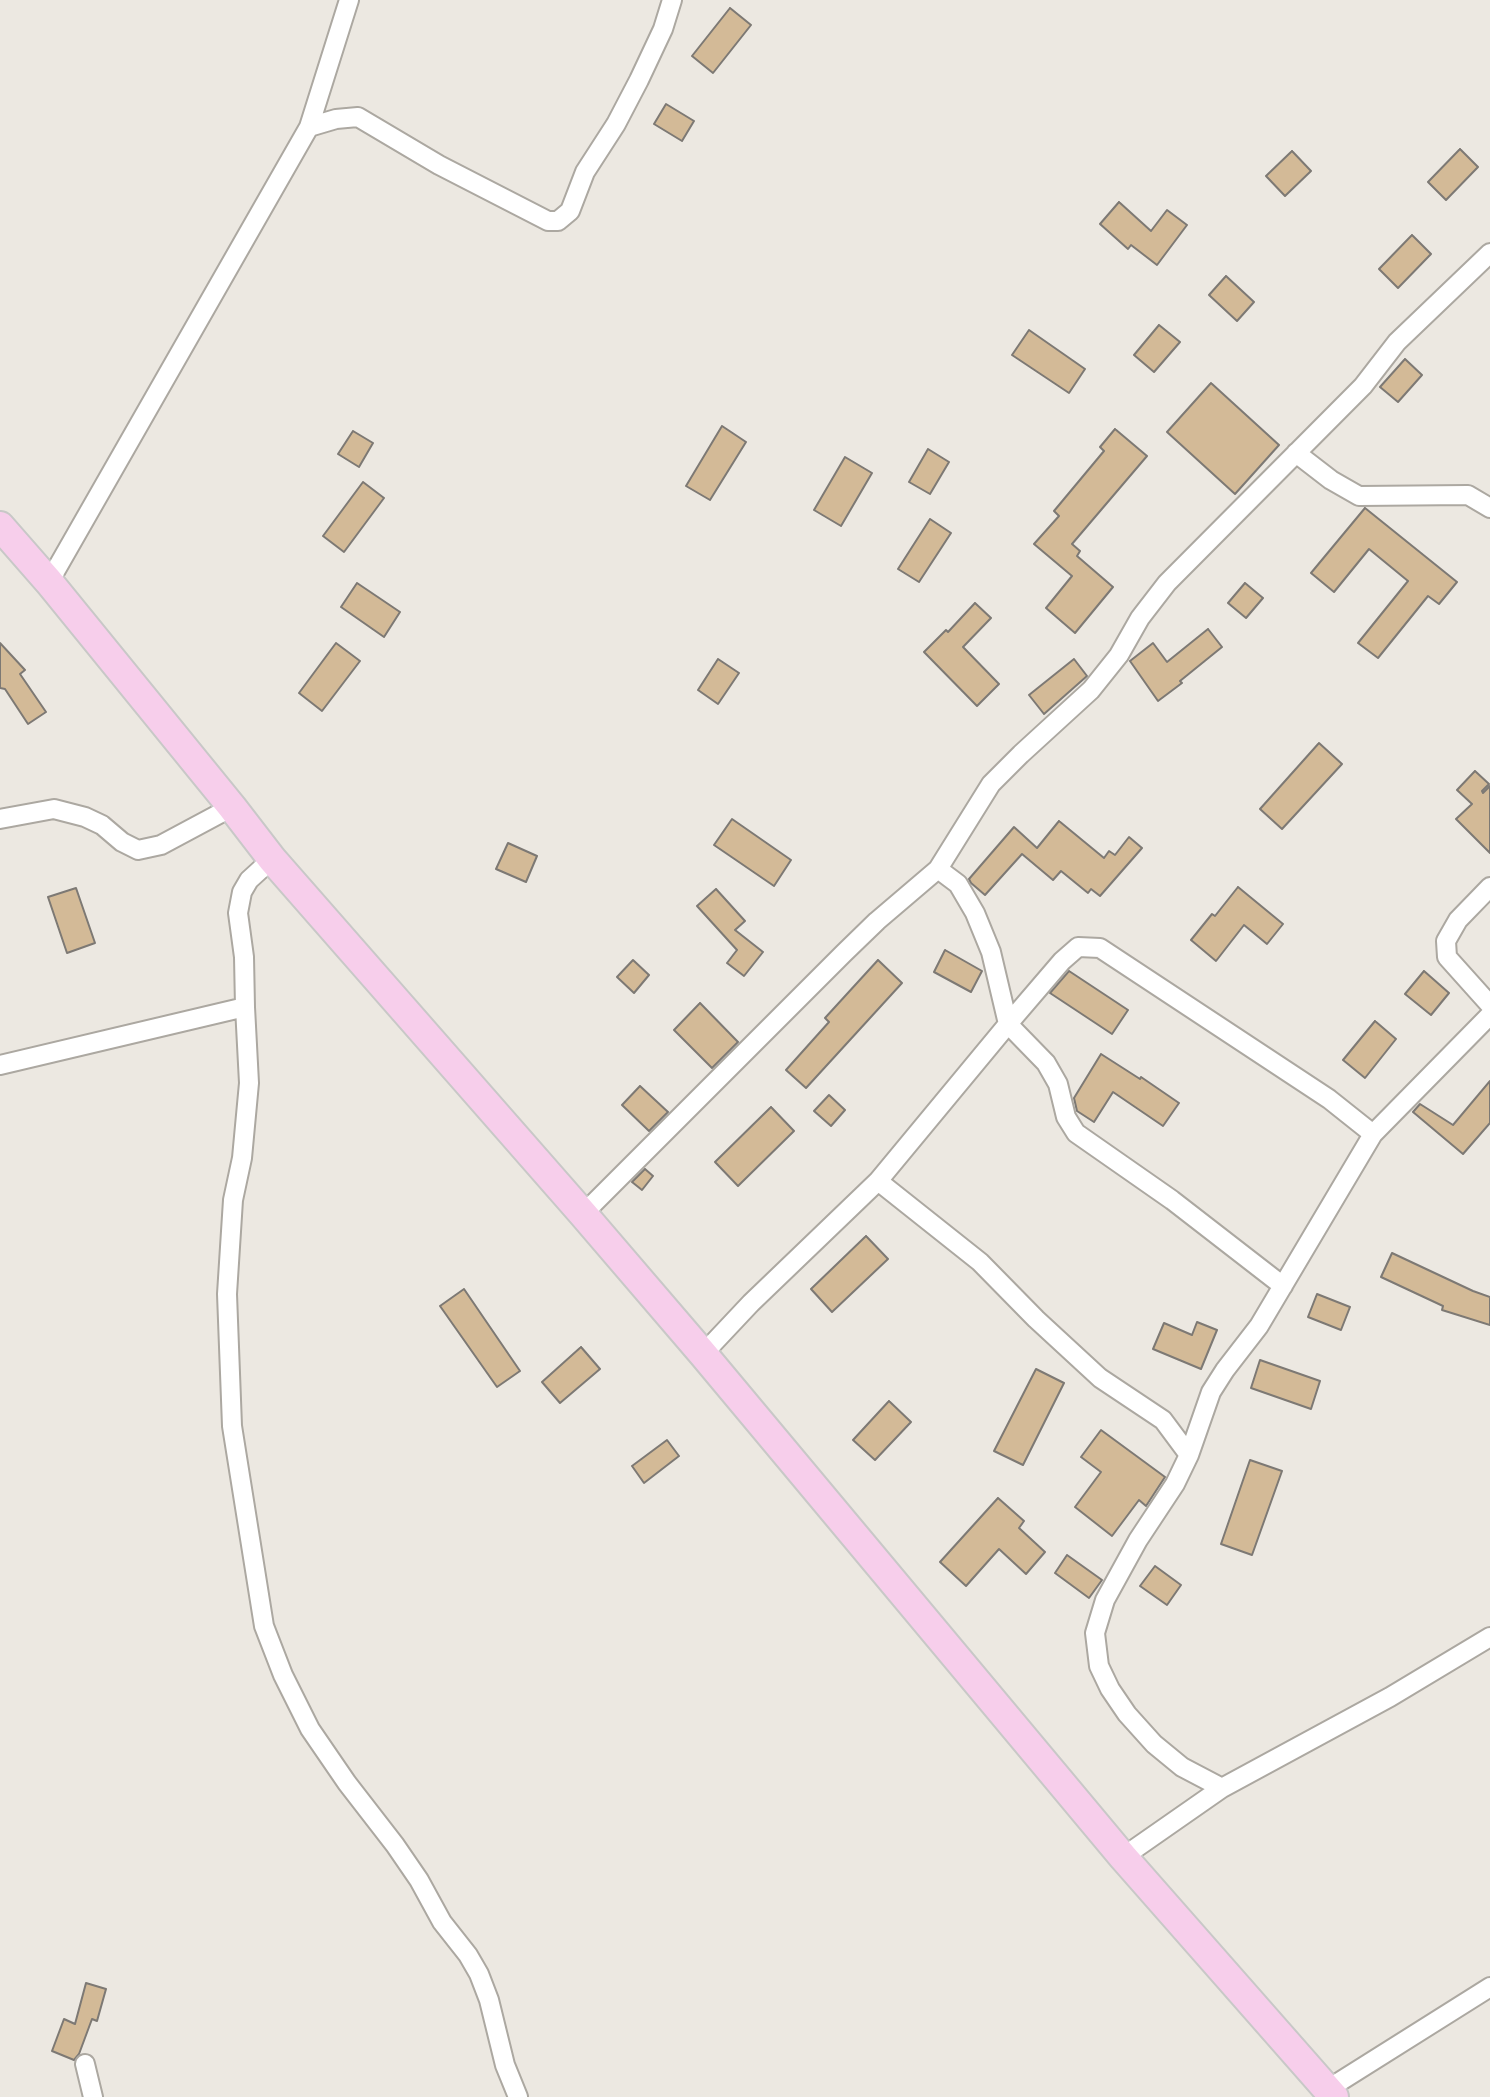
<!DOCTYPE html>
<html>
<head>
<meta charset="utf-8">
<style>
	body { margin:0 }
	canvas { display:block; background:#ece8e1 }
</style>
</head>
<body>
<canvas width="1490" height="2097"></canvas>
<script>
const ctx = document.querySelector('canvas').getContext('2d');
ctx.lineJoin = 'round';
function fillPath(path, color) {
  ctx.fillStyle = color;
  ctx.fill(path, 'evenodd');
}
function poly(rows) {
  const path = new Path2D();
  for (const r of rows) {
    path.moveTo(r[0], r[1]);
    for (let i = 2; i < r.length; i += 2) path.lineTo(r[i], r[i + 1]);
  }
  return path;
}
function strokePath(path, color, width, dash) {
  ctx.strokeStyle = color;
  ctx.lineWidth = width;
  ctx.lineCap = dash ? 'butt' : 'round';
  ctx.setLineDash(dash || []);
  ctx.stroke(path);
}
const building = poly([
	[730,8,751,25,713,73,692,56,730,8],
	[666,104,694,121,682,141,654,124,666,104],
	[1460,149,1478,167,1446,200,1428,182,1460,149],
	[1292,151,1311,171,1285,196,1266,176,1292,151],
	[1119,202,1151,231,1167,210,1187,225,1157,265,1131,245,1128,249,1100,224,1119,202],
	[1412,235,1431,254,1398,288,1379,269,1412,235],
	[1226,276,1254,302,1237,321,1209,295,1226,276],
	[1159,325,1180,342,1154,372,1134,355,1159,325],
	[1029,330,1085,369,1069,393,1012,355,1029,330],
	[1405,359,1422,375,1398,402,1380,387,1405,359],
	[1211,383,1279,445,1235,494,1167,432,1211,383],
	[722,426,746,442,710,500,686,486,722,426],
	[1115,429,1147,456,1072,544,1080,551,1077,556,1113,587,1075,633,1046,608,1072,576,1034,544,1059,516,1054,511,1104,451,1100,447,1115,429],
	[353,431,373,443,359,467,338,454,353,431],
	[928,449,949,462,930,494,909,482,928,449],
	[845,457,872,473,841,526,814,510,845,457],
	[363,482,384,498,344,552,323,536,363,482],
	[1365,508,1457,582,1439,604,1428,596,1378,658,1358,643,1408,581,1369,549,1334,592,1311,573,1365,508],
	[930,519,951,533,919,582,898,569,930,519],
	[357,583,400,612,384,637,341,607,357,583],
	[1245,583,1263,598,1246,618,1228,603,1245,583],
	[975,603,991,618,963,647,999,684,977,706,924,652,946,630,948,632,975,603],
	[1208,629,1222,647,1180,681,1182,683,1158,701,1130,661,1153,643,1167,662,1208,629],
	[0,643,25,670,20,674,46,712,28,724,5,689,0,688,0,643],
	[336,643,360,661,322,711,299,693,336,643],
	[718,659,739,673,718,704,698,690,718,659],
	[1074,659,1087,676,1044,714,1029,695,1074,659],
	[1319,743,1342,764,1282,829,1260,809,1319,743],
	[1475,771,1489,784,1482,791,1483,793,1490,786,1490,853,1456,819,1472,804,1457,790,1475,771],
	[732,819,791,860,774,886,714,845,732,819],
	[1059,821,1104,858,1109,851,1115,855,1129,837,1142,848,1100,896,1091,889,1088,893,1061,871,1053,880,1022,854,985,895,971,883,969,879,1014,827,1037,848,1059,821],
	[508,843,537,856,526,882,496,869,508,843],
	[1238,887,1283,924,1267,944,1244,925,1216,961,1191,940,1212,914,1215,916,1238,887],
	[76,888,95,943,67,953,48,897,76,888],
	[716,889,745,921,735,930,763,952,744,976,727,963,737,950,697,906,716,889],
	[945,950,982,971,971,992,934,972,945,950],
	[633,960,649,975,634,993,617,977,633,960],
	[878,960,902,983,806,1088,786,1070,829,1022,825,1018,878,960],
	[1069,971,1128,1010,1112,1034,1050,993,1069,971],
	[1424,971,1449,993,1431,1015,1405,994,1424,971],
	[700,1003,738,1042,712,1068,674,1030,700,1003],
	[1375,1021,1396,1039,1365,1078,1343,1060,1375,1021],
	[1101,1054,1140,1079,1141,1077,1179,1103,1163,1126,1113,1092,1094,1122,1077,1111,1074,1098,1101,1054],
	[1490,1081,1490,1123,1463,1154,1413,1112,1420,1104,1453,1125,1490,1081],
	[640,1086,668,1112,649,1131,622,1105,640,1086],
	[829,1095,845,1110,831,1126,814,1111,829,1095],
	[771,1107,794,1131,738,1186,715,1162,771,1107],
	[645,1169,653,1176,642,1190,632,1182,645,1169],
	[866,1236,888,1259,832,1312,811,1289,866,1236],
	[1392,1253,1473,1291,1490,1297,1490,1325,1442,1310,1443,1306,1381,1277,1392,1253],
	[464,1289,520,1371,497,1387,440,1306,464,1289],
	[1317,1294,1350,1307,1341,1330,1308,1317,1317,1294],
	[1197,1322,1217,1330,1201,1369,1153,1349,1164,1323,1192,1335,1197,1322],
	[581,1347,600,1369,560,1403,542,1382,581,1347],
	[1260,1360,1320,1381,1311,1409,1251,1388,1260,1360],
	[1036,1369,1064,1383,1023,1465,994,1451,1036,1369],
	[889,1401,911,1422,875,1460,853,1440,889,1401],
	[1101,1430,1165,1477,1146,1506,1139,1500,1112,1536,1075,1507,1101,1472,1081,1457,1101,1430],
	[667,1440,679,1456,644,1483,632,1466,667,1440],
	[1250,1460,1282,1471,1252,1555,1221,1544,1250,1460],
	[998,1498,1024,1521,1019,1528,1045,1552,1026,1574,999,1549,966,1586,940,1562,998,1498],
	[1067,1555,1102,1580,1089,1598,1055,1573,1067,1555],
	[1155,1566,1181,1585,1167,1605,1140,1586,1155,1566],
	[86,1983,106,1989,97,2021,92,2019,79,2054,74,2060,52,2051,64,2019,75,2024,86,1983]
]);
fillPath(building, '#d3ba97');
strokePath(building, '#7d7974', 2);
const minor = poly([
	[309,127,336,119,358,117,439,165,548,221,558,221,570,211,585,172,616,124,639,80,663,29,672,0],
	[1296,453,1331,480,1359,496,1468,495,1490,508],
	[49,582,309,127,349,0],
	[0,819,54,809,85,817,102,825,122,842,138,850,161,845,232,807],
	[272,859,249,880,242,892,238,913,244,957,245,1007,249,1083,242,1158,233,1200,227,1294,232,1426,264,1626,283,1675,310,1729,347,1783,395,1845,419,1880,442,1922,468,1955,479,1974,489,2000,505,2065,518,2097],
	[938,869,958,884,975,913,991,952,1008,1024,1046,1063,1058,1084,1066,1117,1076,1133,1172,1200,1283,1286],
	[1490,887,1458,920,1446,941,1447,957,1490,1005],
	[0,1065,245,1007],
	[878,1181,980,1262,1036,1319,1100,1378,1163,1420,1189,1455],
	[583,1214,844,953,877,921,938,869,991,784,1021,754,1091,690,1119,655,1140,618,1167,583,1363,386,1397,342,1490,253],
	[703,1354,751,1303,878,1181,1008,1024,1062,961,1078,947,1100,948,1329,1099,1373,1134],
	[1222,1788,1182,1767,1154,1744,1127,1714,1110,1689,1099,1666,1095,1633,1105,1600,1138,1540,1175,1484,1189,1455,1211,1392,1225,1370,1259,1326,1373,1134,1490,1015],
	[1123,1857,1222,1788,1390,1697,1490,1637],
	[85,2064,93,2097],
	[1328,2089,1490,1987]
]);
const primary = poly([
	[0,526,49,582,232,807,272,859,583,1214,703,1354,1123,1857,1334,2097]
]);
strokePath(minor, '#aca8a1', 22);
strokePath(primary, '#c8c8c7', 32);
strokePath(minor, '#fff', 18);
strokePath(primary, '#f7ceeb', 28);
</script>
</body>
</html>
